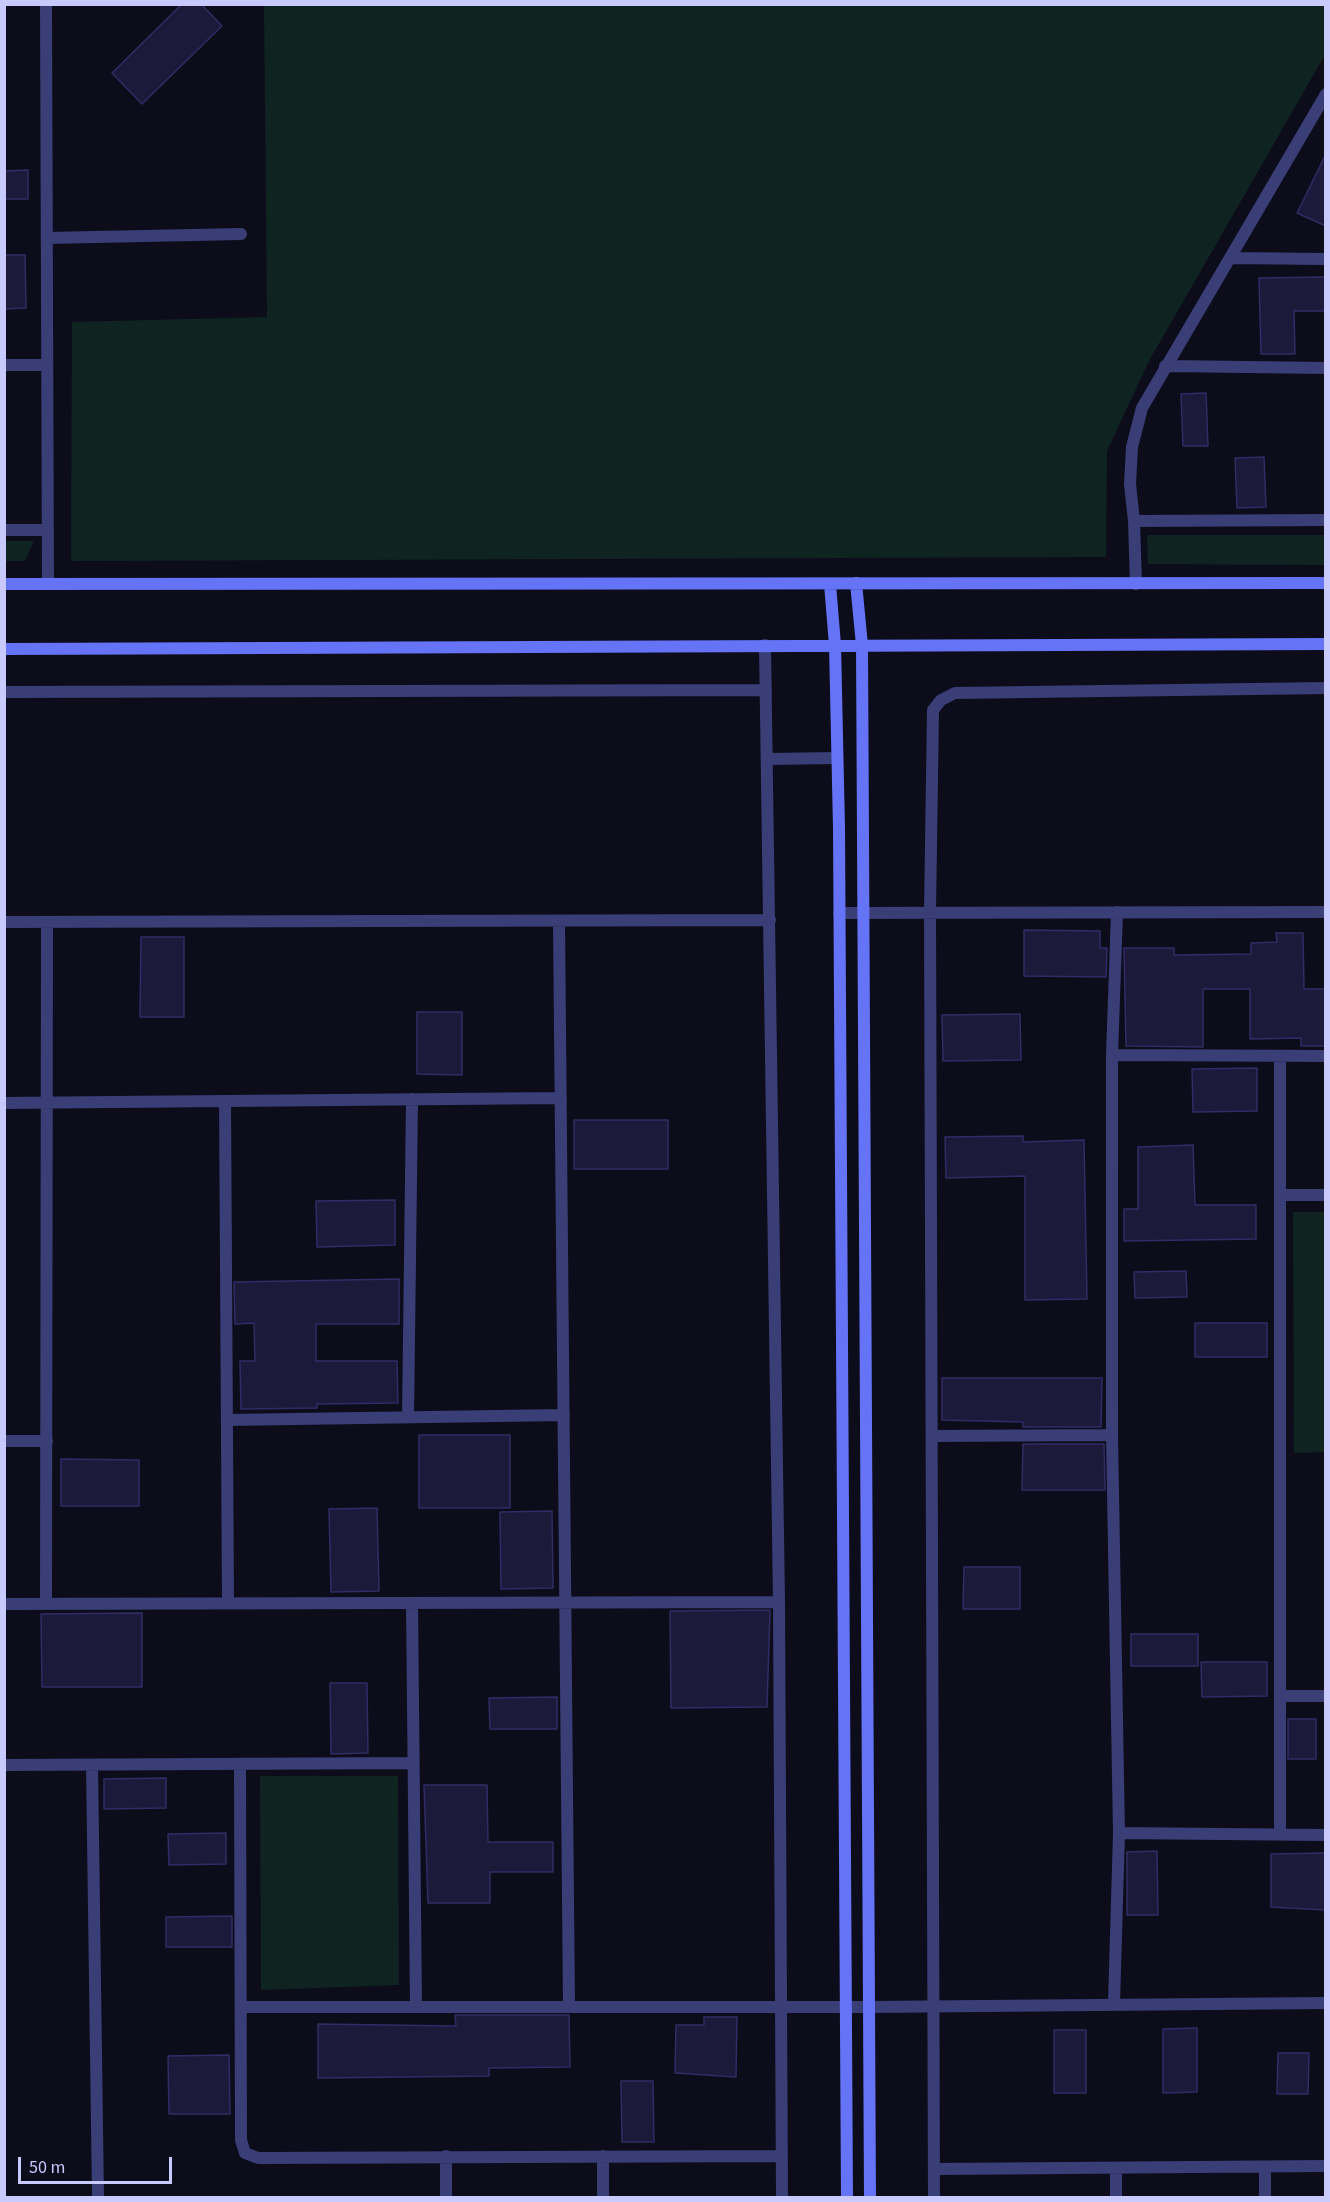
<!DOCTYPE html>
<html>
<head>
<meta charset="utf-8">
<style>
	body { margin:0 }
	#map { position:relative; width:1330px; height:2202px; overflow:hidden; background:#0d0c1b; font-family:"Source Sans 3",sans-serif }
	canvas { display:block }
	.frame { position:absolute; inset:0; border:6px solid #c8c9fc; pointer-events:none }
	.scale { position:absolute; left:18px; top:2157px; width:154px; height:27px; box-sizing:border-box; border:3px solid #c8c9fc; border-top:0; padding-left:8px; font-size:18px; line-height:21px; white-space:nowrap; color:#c8c9fc; -webkit-text-stroke:4px #0d0c1b; paint-order:stroke }
</style>
</head>
<body>
<div id="map">
<canvas width="1330" height="2202"></canvas>
<div class="frame"></div>
<div class="scale">50 m</div>
</div>
<script>
const ctx = document.querySelector('canvas').getContext('2d');
ctx.lineJoin = 'round';
function fillPath(path, color) {
  ctx.fillStyle = color;
  ctx.fill(path, 'evenodd');
}
function poly(rows) {
  const path = new Path2D();
  for (const r of rows) {
    path.moveTo(r[0], r[1]);
    for (let i = 2; i < r.length; i += 2) path.lineTo(r[i], r[i + 1]);
  }
  return path;
}
function strokePath(path, color, width, dash) {
  ctx.strokeStyle = color;
  ctx.lineWidth = width;
  ctx.lineCap = dash ? 'butt' : 'round';
  ctx.setLineDash(dash || []);
  ctx.stroke(path);
}
fillPath(poly([
	[264,5,1325,4,1326,53,1149,361,1107,451,1106,557,71,561,72,322,267,317],
	[1147,535,1325,535,1325,565,1148,564],
	[4,541,34,541,25,561,5,561],
	[1293,1212,1325,1212,1325,1452,1294,1453],
	[260,1776,398,1776,399,1985,261,1990]
]), '#0f2421');
const building = poly([
	[182,4,201,4,222,26,142,104,112,73,182,4],
	[1326,154,1326,226,1297,213,1326,154],
	[28,170,28,199,4,199,4,171,28,170],
	[4,255,25,255,26,308,4,309,4,255],
	[1326,277,1326,311,1294,311,1295,354,1261,354,1259,278,1326,277],
	[1206,393,1208,446,1183,446,1181,394,1206,393],
	[1264,457,1266,507,1237,508,1235,458,1264,457],
	[1024,930,1100,931,1100,948,1107,948,1106,977,1024,976,1024,930],
	[1276,933,1303,933,1304,989,1326,989,1326,1046,1301,1046,1301,1038,1250,1039,1250,989,1203,989,1203,1047,1126,1046,1124,948,1174,948,1174,955,1251,954,1251,943,1277,942,1276,933],
	[141,937,184,937,184,1017,140,1017,141,937],
	[417,1012,462,1012,462,1075,417,1074,417,1012],
	[1020,1014,1021,1060,943,1061,942,1015,1020,1014],
	[1257,1068,1257,1111,1193,1112,1192,1069,1257,1068],
	[574,1120,668,1120,668,1169,574,1169,574,1120],
	[1023,1136,1023,1142,1084,1140,1087,1299,1025,1300,1025,1176,946,1178,945,1137,1023,1136],
	[1193,1145,1195,1205,1256,1205,1256,1239,1124,1241,1124,1209,1138,1209,1138,1147,1193,1145],
	[395,1200,395,1245,317,1247,316,1201,395,1200],
	[1186,1271,1187,1297,1135,1298,1134,1272,1186,1271],
	[399,1279,399,1324,316,1324,316,1361,397,1361,398,1403,317,1404,317,1408,241,1409,240,1361,255,1361,254,1323,235,1324,234,1282,399,1279],
	[1195,1323,1267,1323,1267,1357,1195,1357,1195,1323],
	[942,1378,1102,1378,1101,1427,1023,1427,1023,1422,942,1420,942,1378],
	[419,1435,510,1435,510,1508,419,1508,419,1435],
	[1023,1444,1104,1444,1105,1490,1022,1490,1023,1444],
	[61,1459,139,1460,139,1506,61,1506,61,1459],
	[377,1508,379,1591,331,1592,329,1509,377,1508],
	[552,1511,553,1588,501,1589,500,1512,552,1511],
	[964,1567,1020,1567,1020,1609,963,1609,964,1567],
	[770,1610,767,1707,671,1708,670,1611,770,1610],
	[142,1613,142,1687,42,1687,41,1614,142,1613],
	[1131,1634,1198,1634,1198,1666,1131,1666,1131,1634],
	[1201,1662,1267,1662,1267,1696,1202,1697,1201,1662],
	[330,1683,367,1683,368,1753,331,1754,330,1683],
	[557,1697,557,1729,490,1729,489,1698,557,1697],
	[1288,1719,1316,1719,1316,1759,1288,1759,1288,1719],
	[166,1778,166,1808,104,1809,104,1779,166,1778],
	[424,1785,487,1785,488,1842,553,1842,553,1872,490,1872,490,1903,428,1903,424,1785],
	[226,1833,226,1864,169,1865,168,1834,226,1833],
	[1157,1851,1158,1915,1127,1915,1127,1852,1157,1851],
	[1326,1853,1326,1910,1271,1907,1271,1854,1326,1853],
	[232,1916,232,1947,166,1947,166,1917,232,1916],
	[455,2015,569,2015,570,2067,489,2068,489,2076,318,2078,318,2024,456,2026,455,2015],
	[704,2017,737,2017,736,2077,675,2073,676,2025,704,2025,704,2017],
	[1197,2028,1197,2092,1163,2093,1163,2029,1197,2028],
	[1054,2030,1086,2030,1086,2093,1054,2093,1054,2030],
	[1278,2053,1309,2053,1308,2094,1277,2094,1278,2053],
	[229,2055,230,2114,169,2114,168,2056,229,2055],
	[621,2081,653,2081,654,2142,622,2142,621,2081]
]);
fillPath(building, '#1c193b');
strokePath(building, '#312c65', 1.5);
strokePath(poly([
	[46,4,48,584],
	[47,238,241,234],
	[1231,258,1326,259],
	[4,365,47,365],
	[1165,366,1326,368],
	[1134,521,1326,520],
	[4,530,48,530],
	[1136,584,1134,521,1130,484,1132,447,1142,408,1326,94],
	[765,645,779,1602,782,2198],
	[4,692,766,690],
	[768,759,837,758],
	[839,913,1326,912],
	[559,921,569,2007],
	[4,922,770,920],
	[1112,1055,1326,1056],
	[225,1101,228,1601],
	[4,1103,561,1098],
	[1280,1195,1326,1195],
	[408,1417,412,1099],
	[227,1420,564,1415],
	[932,1436,1112,1435],
	[4,1441,47,1441],
	[46,1603,47,922],
	[412,1603,416,2006],
	[4,1604,779,1602],
	[1280,1696,1326,1696],
	[4,1765,412,1763],
	[92,1765,98,2198],
	[240,1765,241,2140,245,2153,258,2158,782,2156],
	[1119,1833,1326,1835],
	[1280,1834,1280,1056],
	[1114,2003,1119,1833,1112,1435,1112,1055,1117,912],
	[241,2007,869,2007,1326,2003],
	[446,2156,446,2198],
	[603,2156,603,2198],
	[1265,2167,1265,2198],
	[935,2169,1326,2166],
	[934,2198,930,912,933,710,941,700,955,693,1326,688],
	[1116,2198,1116,2168]
]), '#393e77', 12);
strokePath(poly([
	[856,583,862,645,870,2198],
	[4,584,1326,583],
	[830,584,835,645,839,828,847,2198],
	[4,649,1326,644]
]), '#6573f7', 12);
</script>
</body>
</html>
